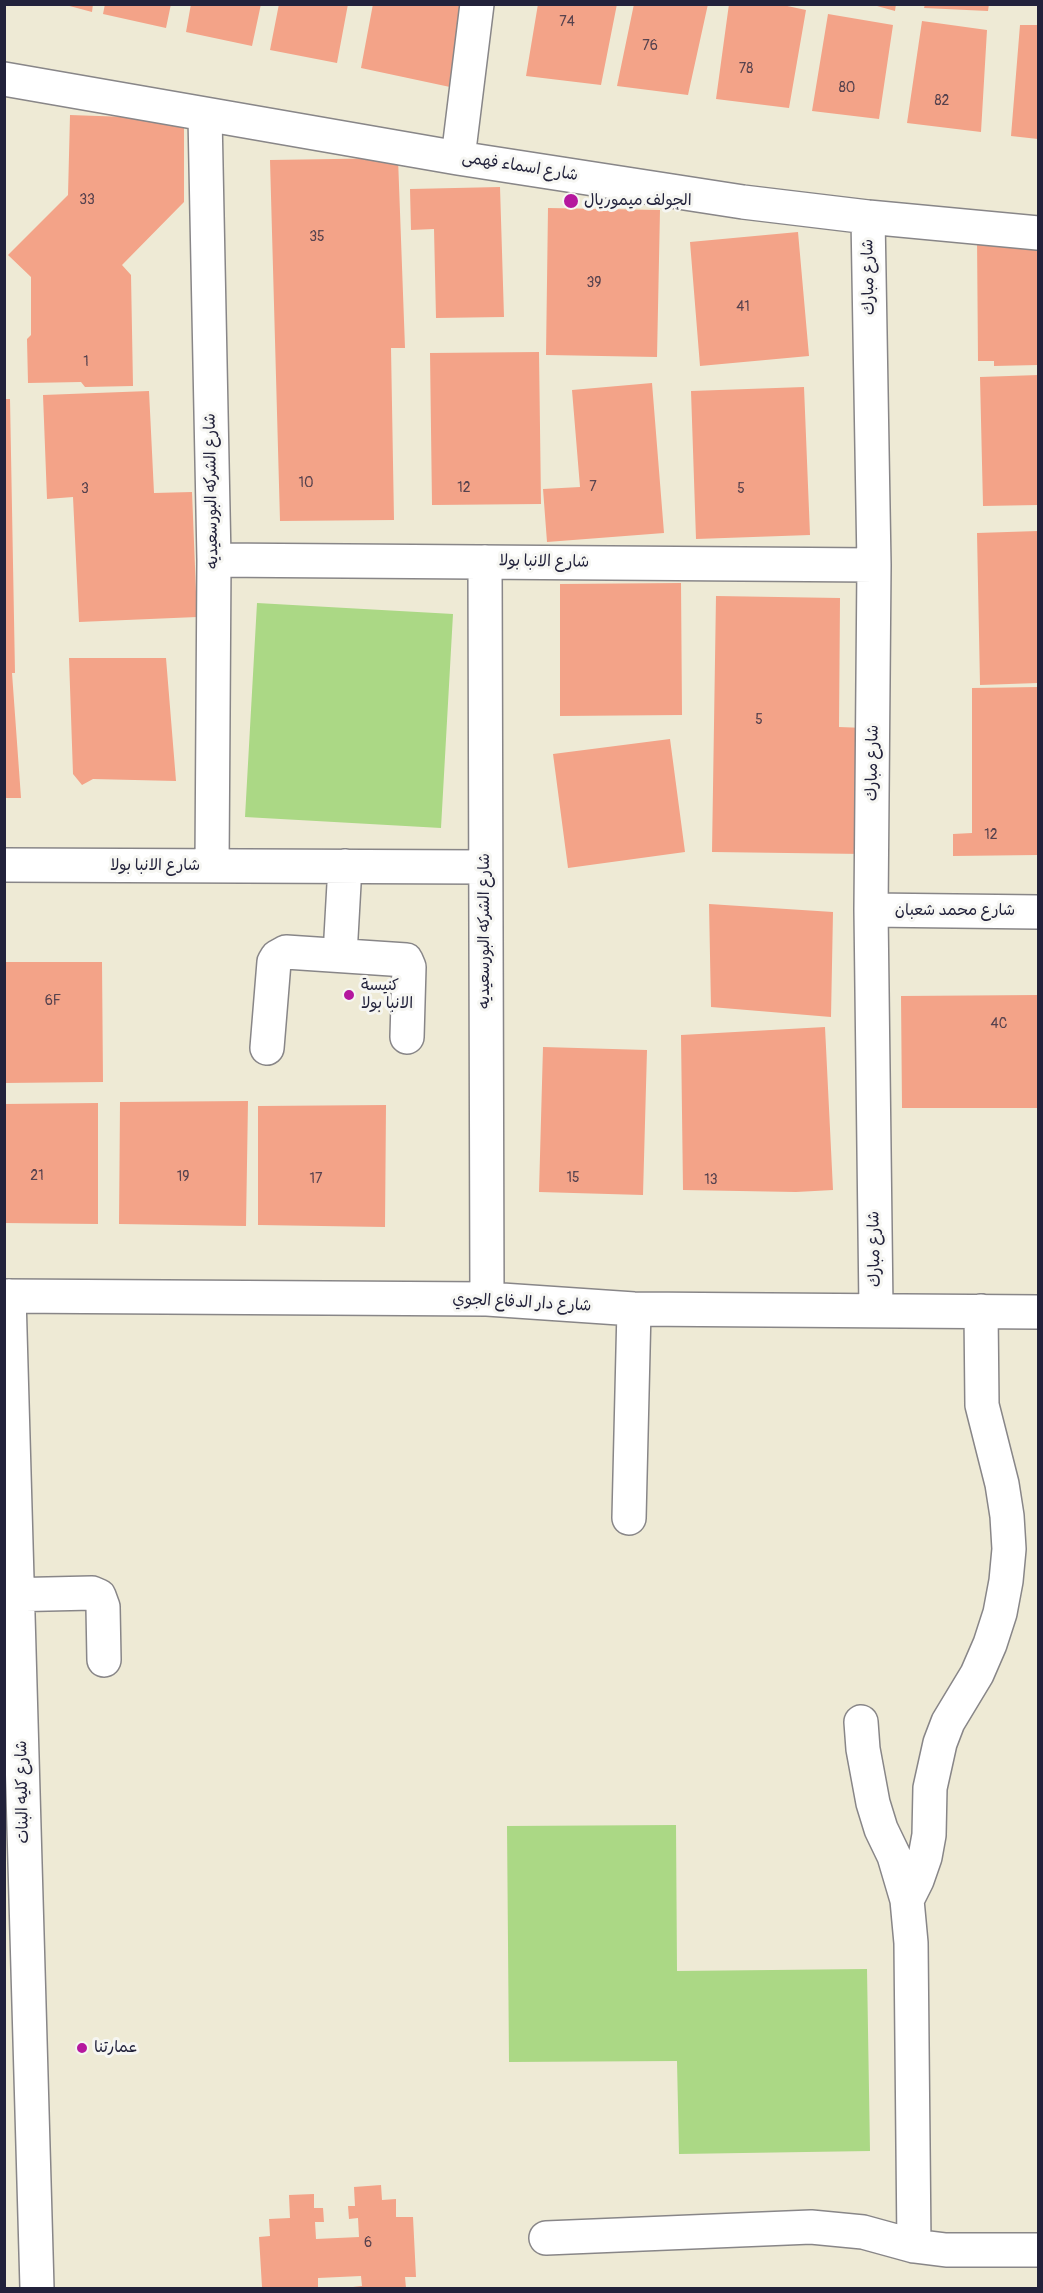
<!DOCTYPE html>
<html>
<head>
<meta charset="utf-8">
<style>
	body { margin:0 }
	#map { position:relative; width:1043px; height:2293px; overflow:hidden; background:#eeead5; font-family:Pangolin,sans-serif }
	canvas { display:block }
	.frame { position:absolute; inset:0; border:6px solid #22223b; pointer-events:none }
</style>
</head>
<body>
<div id="map">
<canvas width="1043" height="2293"></canvas>
<div class="frame"></div>
</div>
<script>
const ctx = document.querySelector('canvas').getContext('2d');
ctx.lineJoin = 'round';
function fillPath(path, color) {
  ctx.fillStyle = color;
  ctx.fill(path, 'evenodd');
}
function poly(rows) {
  const path = new Path2D();
  for (const r of rows) {
    path.moveTo(r[0], r[1]);
    for (let i = 2; i < r.length; i += 2) path.lineTo(r[i], r[i + 1]);
  }
  return path;
}
function strokePath(path, color, width, dash) {
  ctx.strokeStyle = color;
  ctx.lineWidth = width;
  ctx.lineCap = dash ? 'butt' : 'round';
  ctx.setLineDash(dash || []);
  ctx.stroke(path);
}
function label(font, color, halo, rows, align = 'center') {
  ctx.font = font + ' Pangolin,"Playpen Sans Arabic",sans-serif';
  ctx.lineWidth = 6;
  ctx.setLineDash([]);
  ctx.textBaseline = 'middle';
  ctx.strokeStyle = halo;
  ctx.fillStyle = color;
  for (const [text, x, y, turn = 0] of rows) {
    ctx.save();
    ctx.translate(x, y);
    ctx.rotate((+turn || 0) * Math.PI / 180);
    ctx.textAlign = isNaN(turn) ? turn : align;
    if (halo) ctx.strokeText(text, 0, 0);
    ctx.fillText(text, 0, 0);
    ctx.restore();
  }
}
fillPath(poly([
	[257,603,453,614,441,828,245,817],
	[676,1825,677,1971,867,1969,870,2151,679,2154,677,2061,509,2062,507,1826]
]), '#abd885');
fillPath(poly([
	[62,4,93,4,92,12],
	[105,4,171,4,166,28,103,14],
	[191,4,261,4,252,46,186,32],
	[279,4,348,4,337,63,270,50],
	[373,4,466,4,450,87,361,68],
	[538,4,617,4,601,85,526,76],
	[634,4,708,4,688,95,617,86],
	[729,4,778,4,806,10,789,108,716,99],
	[870,4,896,4,895,11],
	[925,4,989,4,988,11,924,8],
	[828,14,893,25,879,119,812,111],
	[922,21,987,30,981,132,907,123],
	[1020,25,1038,25,1038,139,1011,136],
	[70,115,184,119,184,202,122,265,131,275,133,386,85,387,81,382,28,383,27,339,31,335,31,277,8,255,68,195],
	[398,158,405,348,391,348,394,520,280,521,270,160],
	[500,187,504,317,436,318,434,229,411,230,410,189],
	[548,208,660,210,657,357,546,355],
	[798,232,809,356,700,366,690,242],
	[977,237,1038,241,1038,365,994,366,994,361,978,361],
	[539,352,541,504,432,505,430,353],
	[1038,375,1038,505,983,506,980,377],
	[652,383,664,533,547,542,543,489,580,487,572,390],
	[804,387,810,535,696,539,691,391],
	[149,391,154,493,192,492,197,617,79,622,73,497,47,499,43,395],
	[4,399,10,399,15,673,12,673,21,798,4,798],
	[1038,531,1038,683,980,685,977,533],
	[681,583,682,715,560,716,560,584],
	[716,596,840,598,839,727,865,728,863,854,712,852],
	[69,658,166,658,176,781,93,779,82,785,73,774],
	[1038,687,1038,855,953,856,953,834,972,833,972,688],
	[670,739,685,852,568,868,553,754],
	[709,904,833,912,831,1017,711,1007],
	[4,962,102,962,103,1082,4,1083],
	[1038,995,1038,1108,902,1108,901,996],
	[825,1027,833,1190,796,1192,683,1190,681,1035],
	[543,1047,647,1050,643,1195,539,1192],
	[248,1101,246,1226,119,1224,120,1102],
	[98,1103,98,1224,4,1223,4,1104],
	[386,1105,385,1227,258,1225,258,1106],
	[381,2185,382,2200,396,2199,396,2217,413,2217,416,2277,405,2277,406,2288,353,2288,353,2287,362,2286,361,2276,318,2278,318,2288,262,2287,259,2237,270,2236,269,2219,290,2218,289,2195,314,2194,314,2208,323,2208,324,2222,315,2222,316,2239,359,2237,358,2218,349,2219,348,2206,355,2206,354,2187]
]), '#f3a388');
const minor = poly([
	[4,79,458,158,743,202,868,217,1038,233],
	[205,116,214,560,212,866],
	[458,158,477,4],
	[868,217,874,565,871,910,876,1309],
	[214,560,874,565],
	[485,562,487,1299],
	[4,865,485,867],
	[871,910,1038,912],
	[340,955,345,866],
	[267,1048,274,962,277,957,286,952,406,960,409,967,407,1037],
	[4,1296,487,1299,634,1309,1038,1312],
	[9,1296,37,2288],
	[629,1518,634,1309],
	[4,1595,92,1593,99,1596,103,1607,104,1660],
	[861,1722,863,1749,873,1803,881,1829,894,1856,907,1900,911,1943,914,2246],
	[907,1900,917,1880,925,1857,929,1835,930,1788,940,1743,948,1722,977,1674,990,1644,1000,1613,1006,1581,1009,1549,1007,1516,1002,1484,982,1405,981,1311],
	[546,2238,811,2227,863,2232,914,2246,946,2250,1038,2250]
]);
strokePath(minor, '#888688', 36);
strokePath(minor, '#fff', 33);
for (const [x, y, r, color] of [
	[571,201,8,"#b5179e"],
	[349,995,6,"#b5179e"],
	[82,2048,6,"#b5179e"]
]) {
  const dot = new Path2D();
  dot.arc(x, y, r, 0, 2 * Math.PI);
  ctx.fillStyle = color;
  ctx.fill(dot);
  strokePath(dot, '#f6f6f2', 2);
}
label('14px', '#56424e', null, [
	["74",567,22],
	["76",650,46],
	["78",746,69],
	["80",847,88],
	["82",942,101],
	["33",87,200],
	["35",317,237],
	["39",594,283],
	["41",743,307],
	["1",86,362],
	["10",306,483],
	["7",593,487],
	["12",464,488],
	["3",85,489],
	["5",741,489],
	["5",759,720],
	["12",991,835],
	["6F",53,1001],
	["4C",999,1024],
	["21",37,1176],
	["19",183,1177],
	["15",573,1178],
	["17",316,1179],
	["13",711,1180],
	["6",368,2243]
]);
label('16px', '#22223b', '#f6f6f2', [
	["شارع اسماء فهمى",520,167,9],
	["شارع مبارك",869,277,-91],
	["شارع الشركه البورسعيديه",212,491,-91],
	["شارع الانبا بولا",544,562,1],
	["شارع مبارك",873,763,-89],
	["شارع الانبا بولا",155,866],
	["شارع محمد شعبان",955,911],
	["شارع الشركه البورسعيديه",485,931,-90],
	["شارع مبارك",875,1249,-91],
	["شارع دار الدفاع الجوي",522,1303,3],
	["شارع كليه البنات",23,1792,-91]
]);
label('16px', '#22223b', '#f6f6f2', [
	["الجولف ميموريال",584,201],
	["كنيسة",361,986],
	["الانبا بولا",361,1004],
	["عمارتنا",94,2048]
], 'left');
</script>
</body>
</html>
